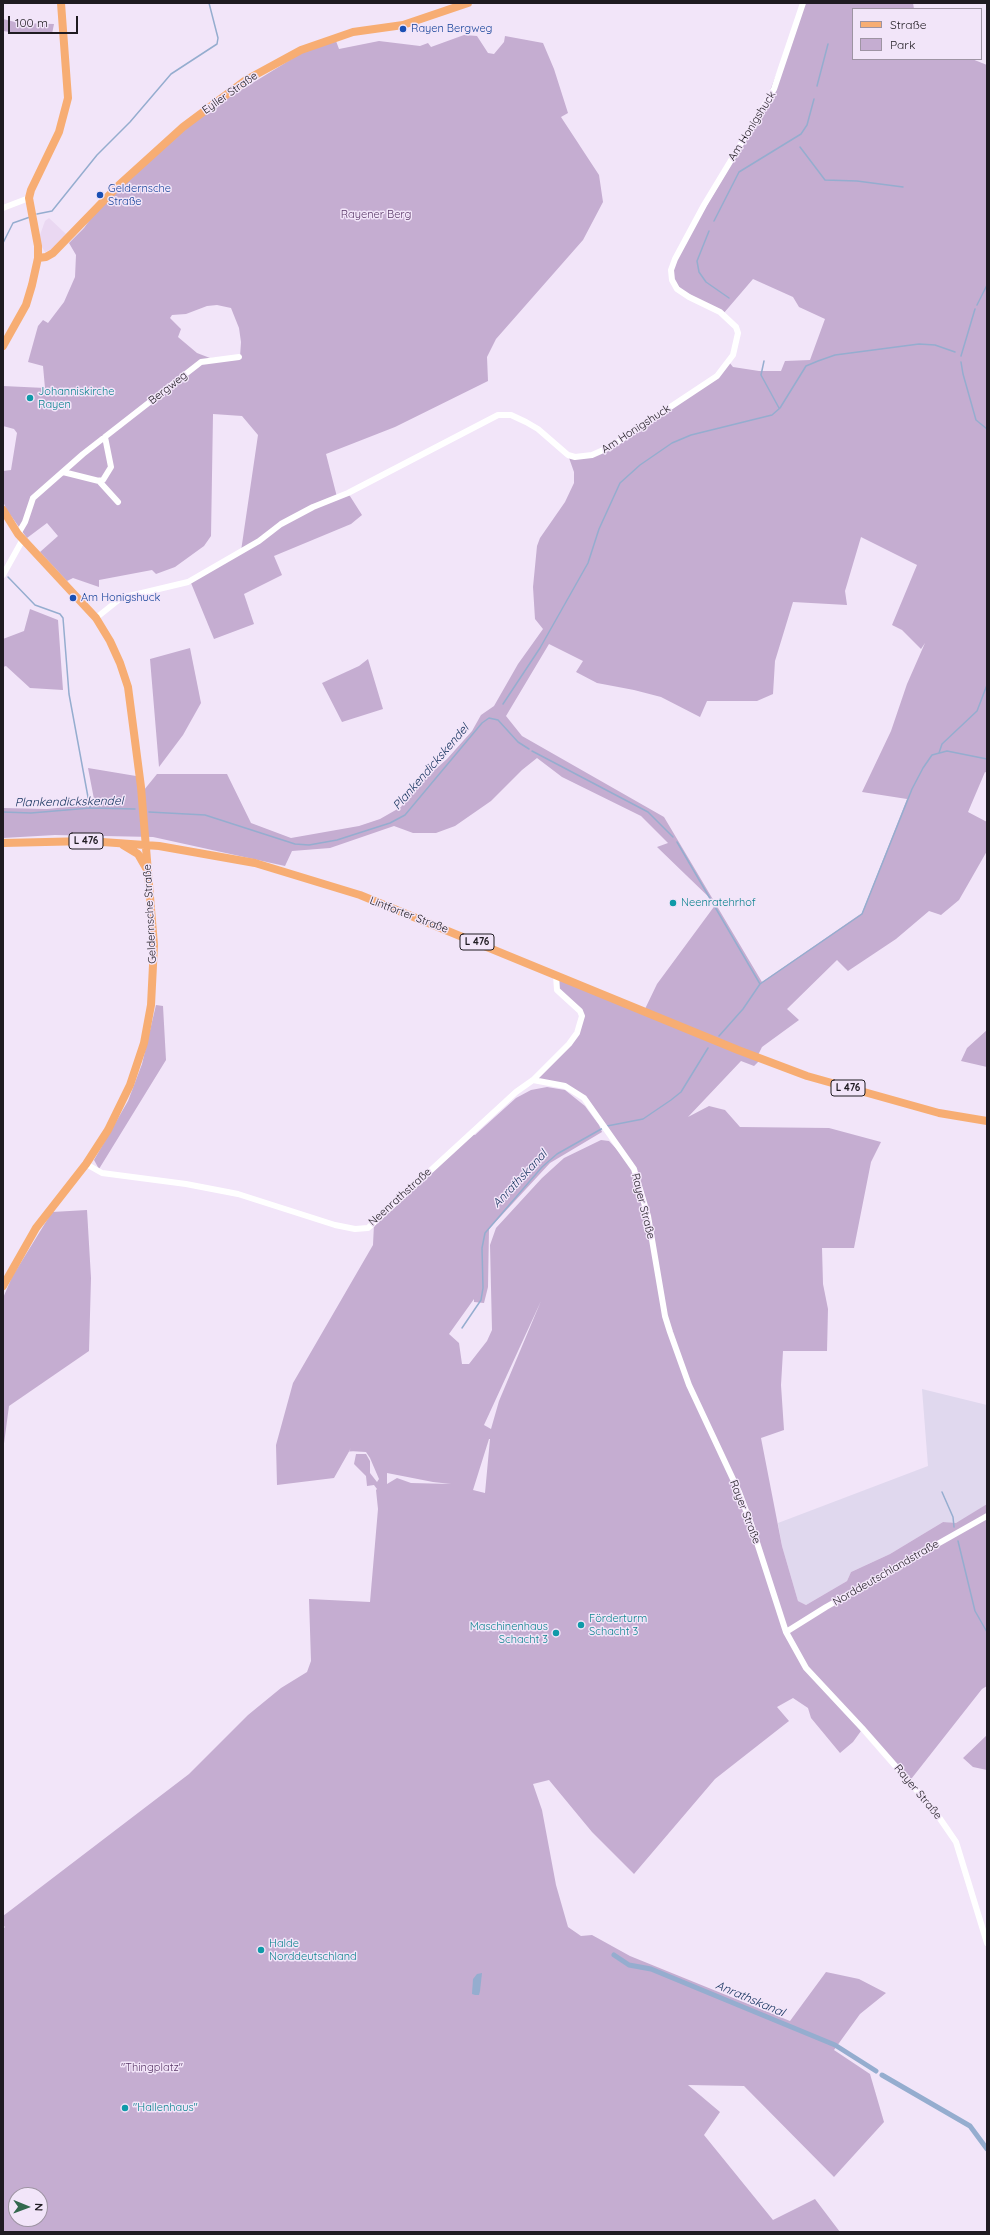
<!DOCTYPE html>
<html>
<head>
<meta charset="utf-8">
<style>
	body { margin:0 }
	#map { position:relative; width:990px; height:2235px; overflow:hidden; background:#f2e5f9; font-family:Quicksand,sans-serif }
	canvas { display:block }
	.frame { position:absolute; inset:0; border:4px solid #1f1b21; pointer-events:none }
	.legend { position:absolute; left:852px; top:8px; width:130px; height:52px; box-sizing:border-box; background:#f2e5f9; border:1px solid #9e94a3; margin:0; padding:5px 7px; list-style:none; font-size:12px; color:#1f1b21 }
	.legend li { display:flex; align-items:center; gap:8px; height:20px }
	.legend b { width:20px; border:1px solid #9e94a3 }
	.north { position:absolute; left:8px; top:2187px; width:40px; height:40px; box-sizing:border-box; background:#f2e5f9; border:1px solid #9e94a3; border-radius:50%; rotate:91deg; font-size:11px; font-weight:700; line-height:16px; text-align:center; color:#1f1b21 }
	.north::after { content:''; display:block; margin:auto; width:14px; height:18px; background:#33684e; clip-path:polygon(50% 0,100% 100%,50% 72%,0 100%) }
	.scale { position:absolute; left:8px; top:16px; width:70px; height:18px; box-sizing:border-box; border:2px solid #1f1b21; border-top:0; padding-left:5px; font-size:12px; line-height:14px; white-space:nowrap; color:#1f1b21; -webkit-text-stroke:3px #f2e5f9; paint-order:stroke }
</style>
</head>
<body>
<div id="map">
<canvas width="990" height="2235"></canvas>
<div class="frame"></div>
<ul class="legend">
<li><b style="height:5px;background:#f7ad73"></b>Straße</li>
<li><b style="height:11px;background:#c5add1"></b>Park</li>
</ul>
<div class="north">N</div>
<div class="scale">100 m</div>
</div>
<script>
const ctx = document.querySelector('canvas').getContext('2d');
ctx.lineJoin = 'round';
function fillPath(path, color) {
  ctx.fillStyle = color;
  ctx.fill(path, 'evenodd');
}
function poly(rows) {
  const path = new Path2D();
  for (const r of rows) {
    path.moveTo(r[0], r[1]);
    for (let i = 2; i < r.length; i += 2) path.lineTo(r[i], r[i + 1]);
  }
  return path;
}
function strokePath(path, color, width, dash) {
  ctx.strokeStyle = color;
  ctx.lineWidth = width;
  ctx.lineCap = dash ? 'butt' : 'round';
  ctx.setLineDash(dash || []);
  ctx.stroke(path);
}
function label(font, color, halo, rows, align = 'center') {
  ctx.font = font + ' Quicksand,sans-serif';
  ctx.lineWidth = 3;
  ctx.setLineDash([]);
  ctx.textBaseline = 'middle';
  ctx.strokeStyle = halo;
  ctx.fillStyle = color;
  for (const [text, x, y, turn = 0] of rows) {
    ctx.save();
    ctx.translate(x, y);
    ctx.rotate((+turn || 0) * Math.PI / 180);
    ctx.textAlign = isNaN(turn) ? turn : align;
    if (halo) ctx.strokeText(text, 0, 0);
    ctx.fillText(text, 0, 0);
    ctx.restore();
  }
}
fillPath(poly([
	[49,218,66,234,52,249,45,252,40,244,40,235,45,221]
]), '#ead8f2');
fillPath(poly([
	[922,1389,987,1405,987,1504,956,1524,943,1522,890,1554,851,1572,847,1581,806,1605,798,1601,782,1546,778,1523,928,1466]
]), '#e0d8ee');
fillPath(poly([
	[804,3,913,3,914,9,853,9,853,59,972,59,987,65,987,773,985,772,968,812,987,822,987,851,959,900,941,915,929,911,896,939,848,971,837,960,787,1009,799,1020,762,1047,757,1057,761,1059,754,1066,741,1061,688,1117,709,1106,725,1110,740,1127,829,1128,881,1142,871,1162,854,1248,822,1248,823,1284,828,1309,827,1351,783,1351,781,1385,784,1430,761,1438,782,1546,798,1601,806,1605,847,1581,851,1572,890,1554,943,1522,956,1523,987,1504,987,1686,982,1689,908,1783,861,1731,853,1742,840,1753,811,1718,808,1708,793,1698,777,1707,789,1721,715,1779,634,1874,592,1832,549,1780,533,1784,542,1810,556,1885,568,1927,581,1936,592,1935,630,1956,790,2021,826,1972,859,1979,886,1993,860,2014,834,2050,870,2074,884,2122,834,2177,744,2086,688,2085,720,2112,704,2135,773,2220,815,2199,840,2232,3,2232,3,1929,5,1927,3,1925,3,1916,189,1774,248,1715,281,1688,307,1672,311,1661,309,1599,370,1602,378,1509,376,1490,377,1489,374,1485,367,1486,366,1476,354,1464,356,1454,366,1454,370,1461,370,1473,377,1482,379,1479,370,1458,366,1452,349,1451,351,1448,334,1478,277,1485,276,1445,293,1383,373,1245,374,1224,473,1134,475,1135,516,1098,531,1090,547,1087,565,1090,585,1106,599,1125,602,1132,550,1163,489,1229,488,1287,484,1303,474,1302,474,1299,449,1334,459,1343,462,1364,469,1364,487,1341,492,1330,490,1245,496,1228,542,1178,564,1158,601,1140,609,1141,623,1156,575,1090,533,1080,569,1044,582,1016,557,990,556,975,644,1011,657,984,716,904,657,847,668,843,641,816,562,777,537,758,522,770,491,801,455,826,436,833,413,833,394,826,330,848,292,851,285,866,153,837,55,835,3,838,3,808,47,809,78,806,97,803,94,799,88,768,136,776,144,790,157,774,227,774,251,823,291,838,359,826,380,819,401,807,411,791,447,759,472,731,481,715,494,706,518,664,543,629,535,619,533,587,537,546,540,538,565,502,574,483,574,472,568,455,592,455,717,376,729,362,733,367,759,371,781,371,785,361,810,360,825,319,799,307,793,297,753,279,723,314,689,297,672,280,675,259,760,116],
	[861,537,917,565,892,625,902,630,921,649,925,643,907,684,891,731,862,792,907,799,862,913,762,982,664,817,522,736,506,716,549,644,583,661,576,672,597,683,634,690,661,697,700,717,707,701,757,701,773,694,775,661,793,602,847,605,845,591],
	[541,1301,499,1401,491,1429,484,1425],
	[489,1439,490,1439,485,1493,473,1490],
	[387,1473,433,1482,451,1484,411,1483,397,1478,387,1484],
	[16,2195,40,2195,40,2219,16,2219],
	[3,19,19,23,54,24,52,34,24,34,3,31],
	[464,35,477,36,488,53,494,54,504,42,505,36,543,43,554,69,568,113,561,117,599,175,603,202,583,240,496,339,487,357,488,381,395,427,326,454,337,497,348,493,362,515,351,524,274,556,282,575,244,594,254,624,214,639,191,583,241,551,258,435,242,416,213,414,211,536,204,546,175,567,156,574,152,570,99,580,99,587,73,578,67,581,40,552,58,536,47,523,27,538,6,509,3,501,3,471,11,470,17,433,14,429,3,426,3,386,45,388,43,366,28,362,38,326,43,320,48,323,64,302,75,277,76,255,69,243,84,228,92,217,181,127,303,52,336,41,339,49,379,41,420,46,428,43,431,47],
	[217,305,231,308,239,328,241,342,240,357,210,358,197,353,178,337,181,329,170,318,172,315,186,314,207,306],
	[30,609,58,620,63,690,30,688,6,666,3,667,3,639,24,631],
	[190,648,201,703,183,735,159,767,150,659],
	[368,659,383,709,342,722,322,683,359,666],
	[156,1005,163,1006,166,1060,99,1169,94,1160,128,1101,142,1064],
	[987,1030,987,1067,961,1061,967,1048],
	[87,1210,91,1278,89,1351,9,1406,3,1451,3,1298,12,1277,52,1212],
	[987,1735,987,1770,973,1767,963,1758]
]), '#c5add1');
fillPath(poly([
	[482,1973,480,1991,479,1995,475,1995,472,1994,473,1979,477,1974]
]), '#95adcf');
strokePath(poly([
	[817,86,828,44],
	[800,147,825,180,857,181,903,187],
	[37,214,52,211,97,155,130,122,171,74,217,44,218,38,209,3],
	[714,221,739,172,801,134,807,125,814,99],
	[709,231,697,261,699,272,706,282,729,298],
	[3,243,13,223,30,217],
	[977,305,987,285],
	[961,356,975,309],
	[764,361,761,375,779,408],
	[961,362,963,374,976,420,987,429],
	[8,577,35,605,60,614,63,618,69,694,90,808],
	[503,704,540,648,588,563,599,529,620,483,640,465,672,443,691,435,772,415,780,408,806,366,818,361,835,355,919,344,935,345,955,352],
	[532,751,648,812,673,837],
	[939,753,942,744,977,711,987,685],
	[3,812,31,813,90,808,135,809],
	[149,812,205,815,295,844,309,845,337,840,390,823,405,815,482,723,489,718,498,720,518,742,529,749],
	[677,842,760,984],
	[719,1036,743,1009,760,984,862,914,912,789,923,768,932,755,947,751,987,759],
	[607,1126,643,1119,671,1100,681,1092,708,1048],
	[462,1328,481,1300,483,1288,482,1248,485,1233,542,1167,557,1154,603,1128],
	[942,1492,953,1517,954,1527],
	[958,1541,975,1611,987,1632]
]), '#95adcf', 1.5);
strokePath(poly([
	[614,1955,629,1965,651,1969,835,2045,876,2071],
	[882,2075,970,2126,987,2149]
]), '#95adcf', 5);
strokePath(poly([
	[3,208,29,198],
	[63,472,99,481,103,480,111,467,105,437],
	[99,481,118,502],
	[18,534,25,522,33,498,83,454,201,362,239,357],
	[3,575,23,539],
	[96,618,121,598,188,582,259,541,281,524,313,507,348,493,498,415,511,415,526,422,538,429,568,455,575,457,592,455,610,447,717,376,733,355,738,333,736,327,720,312,689,297,677,289,672,280,671,270,675,259,704,205,774,89,803,3],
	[533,1080,565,1086,584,1098,634,1169,648,1216,665,1316,670,1332,689,1385,739,1492,751,1524,786,1632,806,1668,862,1728,934,1810,956,1842,987,1943],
	[86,1164,102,1173,186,1184,238,1194,335,1225,355,1229,368,1228,516,1092,533,1080,569,1044,577,1033,582,1016,580,1011,557,990,556,975],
	[786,1632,826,1607,987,1516]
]), '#fff', 6);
strokePath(poly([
	[38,258,46,257,53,253,119,185,183,127,246,80,301,50,353,32,403,25,468,3],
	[3,346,26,305,32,285,38,258,38,246,29,198,31,190,59,132,68,98,61,3],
	[3,510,18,534,96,618,110,641,120,663,128,687,141,787,154,945,151,1005,144,1043,130,1085,108,1130,86,1164,36,1228,3,1286],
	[3,843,88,841,159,846,255,863,360,895,738,1050,807,1076,939,1113,987,1121],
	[123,845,138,854,146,868]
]), '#f7ad73', 8);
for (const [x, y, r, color] of [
	[403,29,4,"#1a4fb4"],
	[100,195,4,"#1a4fb4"],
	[30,398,4,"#0f9aa8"],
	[73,598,4,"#1a4fb4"],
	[673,903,4,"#0f9aa8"],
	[581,1625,4,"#0f9aa8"],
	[556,1633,4,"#0f9aa8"],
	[261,1950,4,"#0f9aa8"],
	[125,2108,4,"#0f9aa8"]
]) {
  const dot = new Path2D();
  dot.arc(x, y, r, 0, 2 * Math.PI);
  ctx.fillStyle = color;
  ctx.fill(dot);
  strokePath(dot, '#f2e5f9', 1.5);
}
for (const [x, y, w] of [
	[86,841,34],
	[477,942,34],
	[848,1088,34]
]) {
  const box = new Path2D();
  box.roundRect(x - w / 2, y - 8, w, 16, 3);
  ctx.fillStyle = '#f2e5f9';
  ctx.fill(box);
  strokePath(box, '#1f1b21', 1);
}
label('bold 10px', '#1f1b21', null, [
	["L 476",86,841],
	["L 476",477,942],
	["L 476",848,1088]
]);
label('11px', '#164399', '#f2e5f9', [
	["Rayen Bergweg",411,29],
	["Geldernsche",108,189],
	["Straße",108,202],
	["Am Honigshuck",81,598]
], 'left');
label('11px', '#1f1b21', '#f2e5f9', [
	["Eyller Straße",230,93,-35],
	["Am Honigshuck",752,126,-58],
	["Bergweg",168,388,-38],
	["Am Honigshuck",636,429,-33],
	["Geldernsche Straße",150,914,-93],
	["Lintforter Straße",409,915,21],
	["Neenrathstraße",400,1197,-42],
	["Rayer Straße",643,1206,76],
	["Rayer Straße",745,1512,69],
	["Norddeutschlandstraße",886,1573,-30],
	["Rayer Straße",918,1792,50]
]);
label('11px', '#5a3868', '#f2e5f9', [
	["Rayener Berg",376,215],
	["\"Thingplatz\"",152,2068]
]);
label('11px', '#0d838f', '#f2e5f9', [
	["Johanniskirche",38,392],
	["Rayen",38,405],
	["Neenratehrhof",681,903],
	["Förderturm",589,1619],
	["Schacht 3",589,1632],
	["Maschinenhaus",548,1627,"right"],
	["Schacht 3",548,1640,"right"],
	["Halde",269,1944],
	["Norddeutschland",269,1957],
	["\"Hallenhaus\"",133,2108]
], 'left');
label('italic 12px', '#12305c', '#f2e5f9', [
	["Plankendickskendel",431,767,-49],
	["Plankendickskendel",69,802,-1],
	["Anrathskanal",520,1179,-47],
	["Anrathskanal",750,1999,23]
]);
</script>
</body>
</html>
